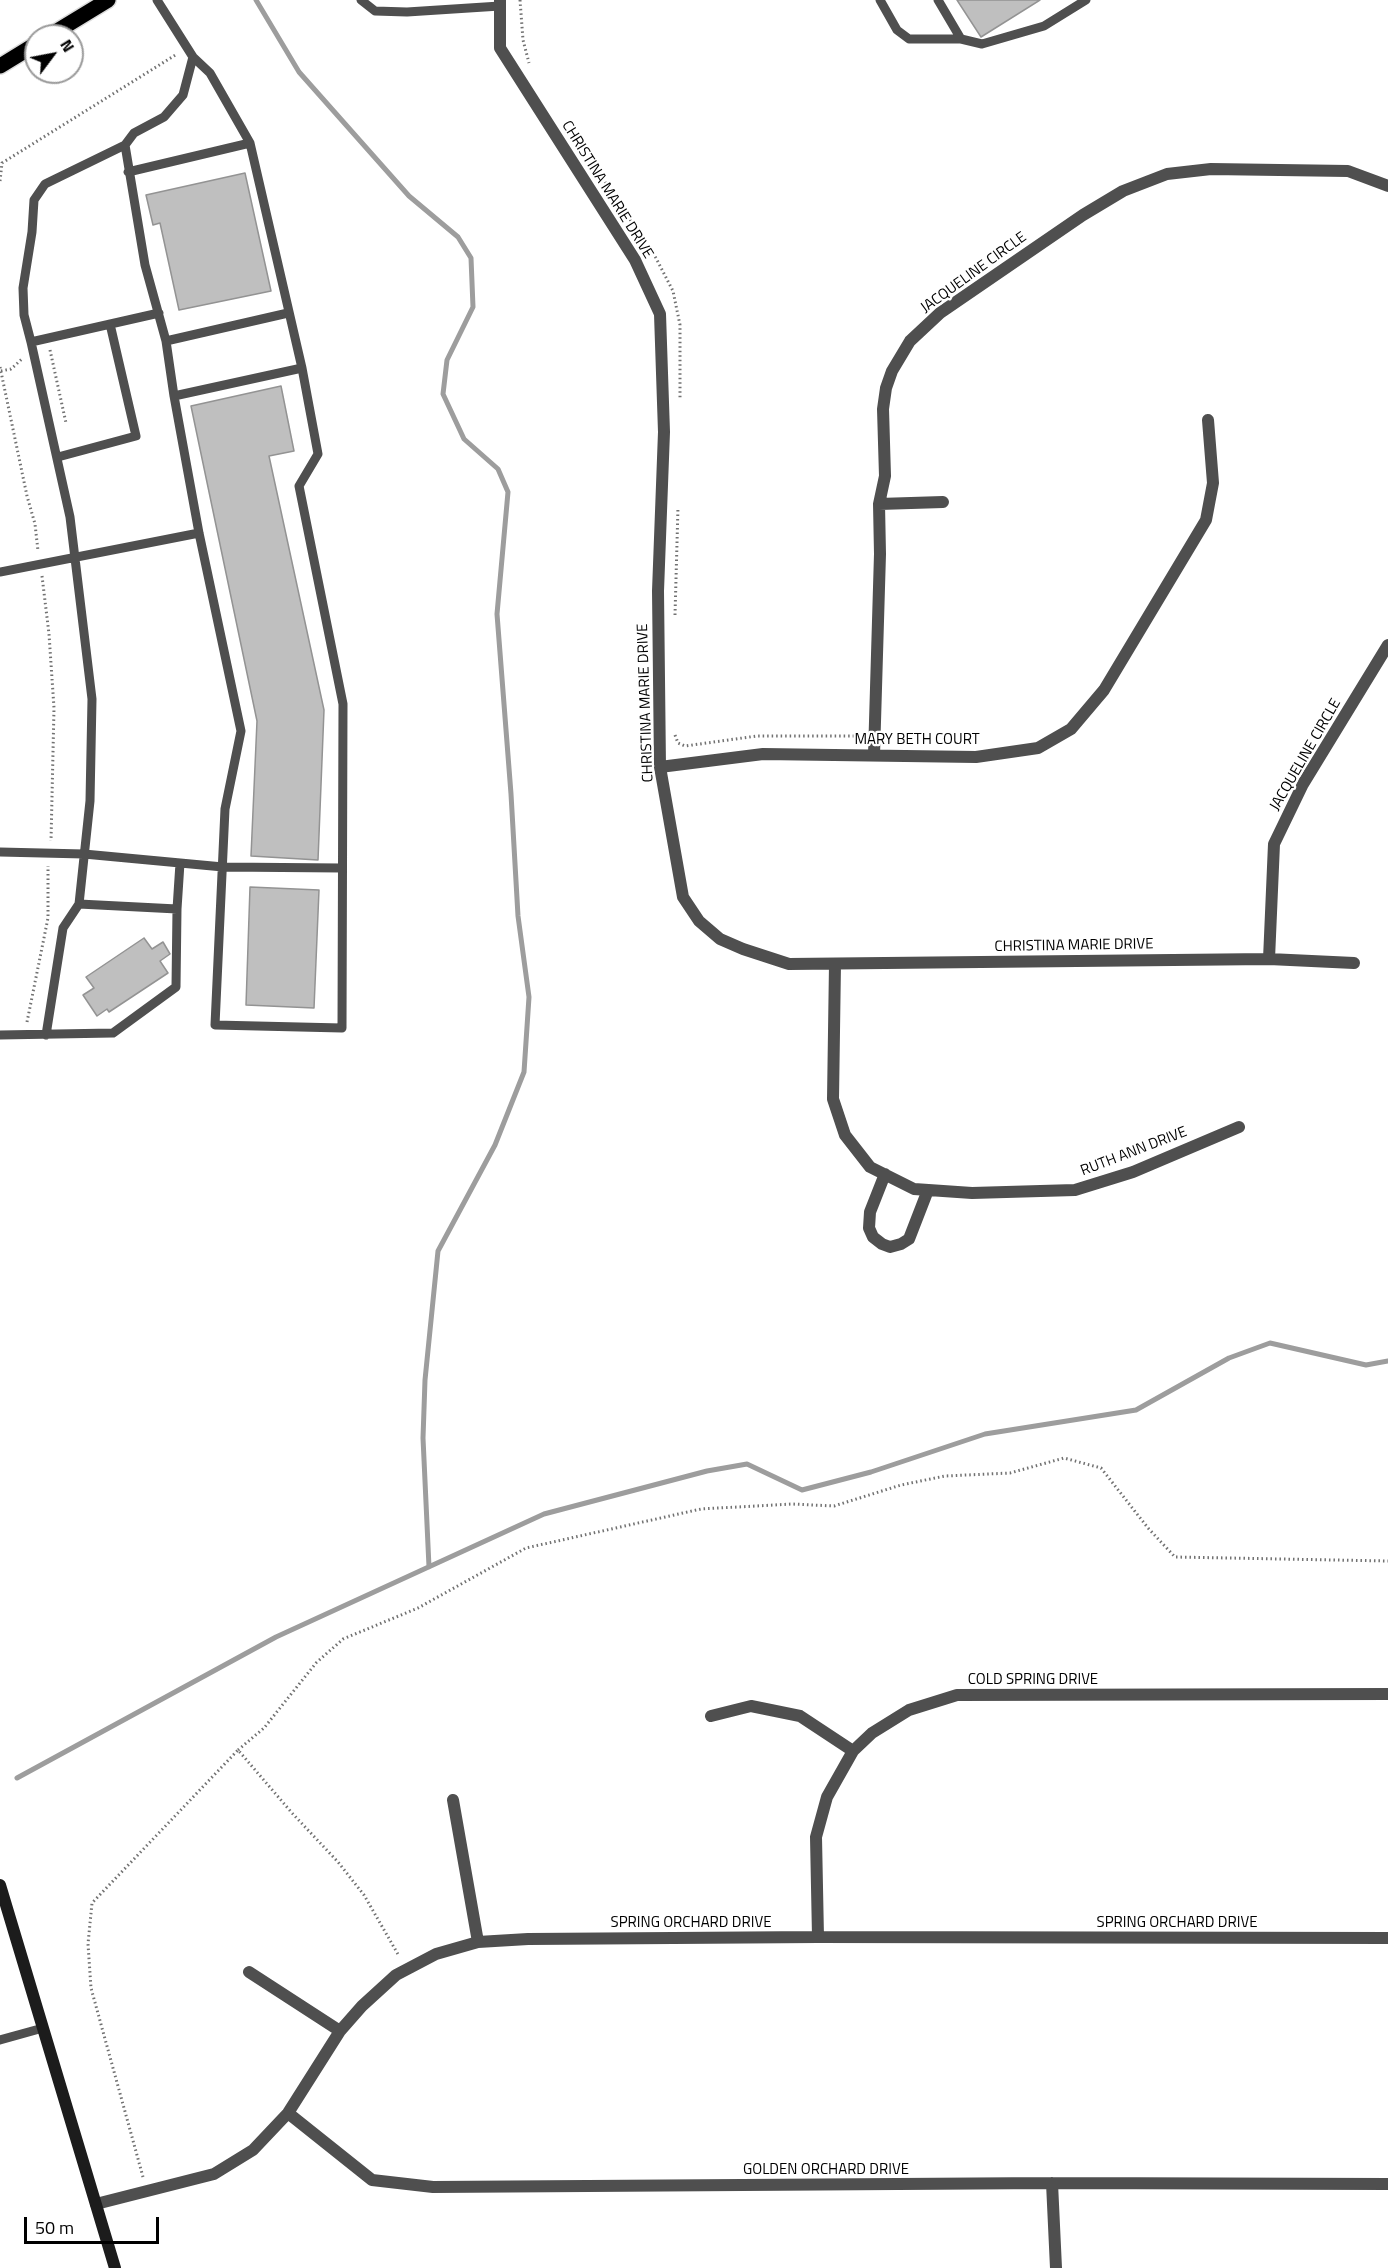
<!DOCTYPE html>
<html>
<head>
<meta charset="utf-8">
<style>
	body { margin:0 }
	#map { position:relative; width:1388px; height:2268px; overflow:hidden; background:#fff; font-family:"Titillium Web",sans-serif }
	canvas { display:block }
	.north { position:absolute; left:24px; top:24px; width:60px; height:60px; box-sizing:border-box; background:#fff; border:2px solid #999; border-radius:50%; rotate:58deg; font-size:16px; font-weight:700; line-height:24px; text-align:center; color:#000 }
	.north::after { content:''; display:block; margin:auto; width:21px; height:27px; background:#000; clip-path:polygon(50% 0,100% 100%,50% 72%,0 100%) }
	.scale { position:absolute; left:24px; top:2217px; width:135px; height:27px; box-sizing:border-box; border:3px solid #000; border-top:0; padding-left:8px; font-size:18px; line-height:21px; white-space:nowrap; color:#000; -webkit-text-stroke:4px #fff; paint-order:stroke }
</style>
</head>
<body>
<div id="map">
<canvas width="1388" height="2268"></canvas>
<div class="north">N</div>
<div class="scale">50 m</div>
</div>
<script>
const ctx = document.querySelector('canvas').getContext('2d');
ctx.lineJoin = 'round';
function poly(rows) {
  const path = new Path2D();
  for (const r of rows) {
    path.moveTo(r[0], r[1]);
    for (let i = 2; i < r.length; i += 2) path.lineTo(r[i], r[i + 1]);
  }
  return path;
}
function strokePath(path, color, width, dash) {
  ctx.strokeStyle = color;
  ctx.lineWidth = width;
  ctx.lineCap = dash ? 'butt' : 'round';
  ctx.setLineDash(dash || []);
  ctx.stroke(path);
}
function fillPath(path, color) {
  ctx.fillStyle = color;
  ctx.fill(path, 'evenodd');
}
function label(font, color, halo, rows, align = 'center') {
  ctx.font = font + ' "Titillium Web",sans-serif';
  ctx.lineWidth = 4.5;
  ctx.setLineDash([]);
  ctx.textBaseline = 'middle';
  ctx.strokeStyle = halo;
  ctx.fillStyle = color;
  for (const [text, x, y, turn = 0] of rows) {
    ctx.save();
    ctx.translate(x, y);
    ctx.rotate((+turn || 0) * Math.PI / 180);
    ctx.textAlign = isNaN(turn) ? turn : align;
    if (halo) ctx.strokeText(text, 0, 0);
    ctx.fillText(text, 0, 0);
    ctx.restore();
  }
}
strokePath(poly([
	[256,0,299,72,409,196,458,237,471,258,473,307,447,360,443,394,464,439,498,469,508,492,497,614,511,794,518,916,529,997,524,1072,495,1145,438,1251,425,1380,423,1438,429,1567],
	[17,1778,276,1637,544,1514,707,1471,747,1464,802,1490,871,1472,985,1434,1136,1410,1229,1358,1270,1343,1366,1365,1388,1361]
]), '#9d9d9d', 5);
const building = poly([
	[957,0,1040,0,981,37,957,0],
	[245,173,271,291,179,310,160,223,153,225,146,195,245,173],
	[281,386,294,451,269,456,324,710,318,860,251,856,257,721,191,406,281,386],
	[250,887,319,890,314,1008,246,1005,250,887],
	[144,938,152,949,163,942,170,954,160,961,168,973,109,1012,107,1009,97,1016,83,995,94,988,86,977,144,938]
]);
fillPath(building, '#bfbfbf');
strokePath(building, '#939393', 1.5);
const primary = poly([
	[49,36,108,0],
	[0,66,36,44]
]);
strokePath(primary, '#dbdbdb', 18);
strokePath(poly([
	[520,0,523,40,529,63],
	[0,181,2,163,177,54],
	[605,182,656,258,673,291,680,325,680,399],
	[50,350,66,423],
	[0,367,27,496,35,524,38,551],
	[1,371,11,369,22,359],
	[42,576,49,634,54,708,51,841],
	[675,615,678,507],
	[675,735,678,743,685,746,757,736,860,736],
	[887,735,895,735],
	[27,1022,48,918,48,866],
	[238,1750,264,1728,316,1663,343,1639,418,1608,526,1548,701,1509,792,1504,834,1506,901,1485,945,1476,1010,1473,1064,1458,1101,1468,1148,1528,1175,1557,1388,1561],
	[143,2177,91,1988,88,1944,92,1903,238,1750,292,1813,338,1862,364,1895,399,1956]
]), '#717171', 3, [1.5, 3]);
strokePath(poly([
	[157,0,193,57,210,73,250,143,302,368,318,454,299,486,343,704,342,1028,215,1025,225,809,241,731,199,533,174,396,166,341,145,265,125,145,134,133,164,117,183,95,193,57],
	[361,0,375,11,407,12,500,6],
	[880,0,897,30,909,39,961,39,982,44,1044,26,1086,0],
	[938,0,961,39],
	[125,145,45,184,34,200,32,232,23,288,24,315,31,342,159,313],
	[128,172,250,143],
	[166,341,288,313],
	[31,342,70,517,92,699,90,801,79,904,63,928,46,1035],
	[174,396,302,368],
	[58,457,136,436,110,324],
	[0,572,199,533],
	[0,852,84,854,223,867,341,868],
	[79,904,177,909,180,863],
	[0,1035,113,1033,176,987,177,909],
	[0,2040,43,2028]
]), '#4f4f4f', 9);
strokePath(poly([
	[500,0,500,48,635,260,660,314,664,432,658,591,660,767,683,897,699,921,720,939,743,949,789,964,1269,959,1354,963],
	[879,504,943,502],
	[874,755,880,554,879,504,885,476,883,409,886,388,892,371,910,341,940,313,1083,215,1123,191,1167,174,1211,169,1348,171,1388,186],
	[660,767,763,754,976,757,1038,748,1071,729,1104,690,1206,520,1213,483,1208,420],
	[1269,959,1274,844,1303,784,1388,645],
	[835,964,833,1099,845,1135,870,1167,914,1189,972,1193,1075,1190,1133,1172,1239,1127],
	[885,1174,870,1212,869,1228,873,1237,882,1244,890,1247,901,1244,909,1239,928,1190],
	[711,1716,751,1706,800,1716,853,1751],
	[453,1800,478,1942],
	[818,1937,816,1837,827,1797,853,1751,872,1733,909,1710,957,1695,1388,1694],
	[249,1972,340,2031],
	[288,2113,372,2180,433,2187,1052,2183,1388,2184],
	[1052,2183,1056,2268],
	[96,2204,214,2174,253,2150,288,2113,340,2031,362,2006,396,1975,436,1954,478,1942,528,1939,818,1937,1388,1938]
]), '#4f4f4f', 12);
strokePath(poly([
	[0,1885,115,2268]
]), '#1c1c1c', 12);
strokePath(primary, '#000', 15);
label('15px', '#000', '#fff', [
	["CHRISTINA MARIE DRIVE",607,190,58],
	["JACQUELINE CIRCLE",974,273,-36],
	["CHRISTINA MARIE DRIVE",646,703,-92],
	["MARY BETH COURT",917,740],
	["JACQUELINE CIRCLE",1306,755,-60],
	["CHRISTINA MARIE DRIVE",1074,946,-1],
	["RUTH ANN DRIVE",1134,1152,-21],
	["COLD SPRING DRIVE",1033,1680],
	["SPRING ORCHARD DRIVE",691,1923],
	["SPRING ORCHARD DRIVE",1177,1923],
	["GOLDEN ORCHARD DRIVE",826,2170]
]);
</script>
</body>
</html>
